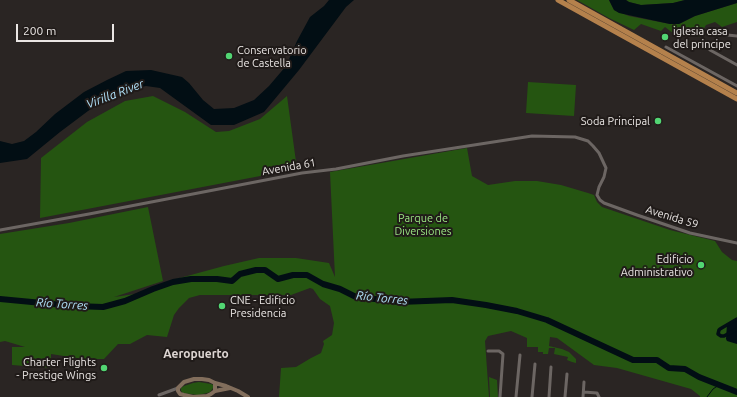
<!DOCTYPE html>
<html>
<head>
<meta charset="utf-8">
<style>
	body { margin:0 }
	#map { position:relative; width:737px; height:397px; overflow:hidden; background:#2a2523; font-family:Ubuntu,sans-serif }
	canvas { display:block }
	.scale { position:absolute; left:16px; top:24px; width:98px; height:18px; box-sizing:border-box; border:2px solid #eae6e4; border-top:0; padding-left:5px; font-size:12px; line-height:14px; white-space:nowrap; color:#eae6e4; -webkit-text-stroke:3px #201b19; paint-order:stroke }
</style>
</head>
<body>
<div id="map">
<canvas width="737" height="397"></canvas>
<div class="scale">200 m</div>
</div>
<script>
const ctx = document.querySelector('canvas').getContext('2d');
ctx.lineJoin = 'round';
function fillPath(path, color) {
  ctx.fillStyle = color;
  ctx.fill(path, 'evenodd');
}
function poly(rows) {
  const path = new Path2D();
  for (const r of rows) {
    path.moveTo(r[0], r[1]);
    for (let i = 2; i < r.length; i += 2) path.lineTo(r[i], r[i + 1]);
  }
  return path;
}
function strokePath(path, color, width, dash) {
  ctx.strokeStyle = color;
  ctx.lineWidth = width;
  ctx.lineCap = dash ? 'butt' : 'round';
  ctx.setLineDash(dash || []);
  ctx.stroke(path);
}
function label(font, color, halo, rows, align = 'center') {
  ctx.font = font + ' Ubuntu,sans-serif';
  ctx.lineWidth = 4;
  ctx.setLineDash([]);
  ctx.textBaseline = 'middle';
  ctx.strokeStyle = halo;
  ctx.fillStyle = color;
  for (const [text, x, y, turn = 0] of rows) {
    ctx.save();
    ctx.translate(x, y);
    ctx.rotate((+turn || 0) * Math.PI / 180);
    ctx.textAlign = isNaN(turn) ? turn : align;
    if (halo) ctx.strokeText(text, 0, 0);
    ctx.fillText(text, 0, 0);
    ctx.restore();
  }
}
fillPath(poly([
	[577,0,609,0,614,10,629,16,670,24,679,24,695,16,737,3,737,22,722,27,715,22,706,25,699,37,680,31,674,34,665,27,661,31,641,24,634,30,609,18],
	[626,0,685,0,673,3,641,5,629,2],
	[528,82,576,85,574,116,526,113],
	[153,96,185,112,216,132,229,131,260,119,287,96,297,169,40,218,41,158,87,122,125,101],
	[467,148,472,176,488,185,515,181,537,181,561,185,588,193,594,195,597,202,602,207,670,230,715,241,722,252,732,260,737,261,737,397,700,397,700,396,691,389,617,368,594,365,557,338,550,337,549,346,562,349,569,352,576,359,576,363,572,362,567,360,568,357,554,354,555,348,549,348,548,354,543,354,543,352,538,352,538,347,527,347,527,338,511,331,488,336,485,341,489,397,279,397,281,368,296,367,311,358,321,353,324,344,323,341,332,335,334,323,330,306,320,299,313,289,310,288,291,295,200,295,189,298,179,308,174,315,167,337,147,335,130,344,118,344,104,359,83,359,51,354,51,368,12,365,12,347,25,347,5,341,0,342,0,234,69,223,148,207,163,281,114,297,135,294,176,279,224,266,259,258,296,258,329,263,335,277,330,172],
	[489,377,497,380,498,397,490,397],
	[199,382,211,384,213,385,213,388,210,392,207,393,198,395,183,393,181,391,181,388,184,386,193,383]
]), '#255511');
fillPath(poly([
	[329,0,354,0,346,7,299,70,264,112,234,125,211,125,160,88,146,86,116,93,88,111,60,132,27,159,0,163,0,141,12,144,24,141,36,132,55,114,84,92,107,80,126,71,151,70,182,77,189,83,203,100,214,109,234,108,254,100,269,86,286,66,297,41,310,17,324,6],
	[609,0,626,0,629,2,641,5,673,3,685,0,737,0,737,3,695,16,679,24,670,24,619,13,614,10],
	[737,318,737,344,727,341,726,339,727,324]
]), '#020e14');
strokePath(poly([
	[707,397,713,389,719,385]
]), '#020e14', 1);
strokePath(poly([
	[737,319,720,329,719,330,718,334,721,336,724,336,737,329]
]), '#020e14', 3.5);
strokePath(poly([
	[0,299,74,306,103,307,125,301,153,289,173,282,191,279,217,279,232,281,240,274,256,270,265,270,278,279,293,275,307,275,323,284,340,289,356,297,375,299,399,302,452,300,486,305,517,311,547,320,633,360,657,360,669,368,685,369,699,377,737,392]
]), '#020e14', 6);
strokePath(poly([
	[718,34,737,36],
	[666,47,737,86],
	[710,50,737,65],
	[0,230,89,214,302,173,336,169,403,156,532,136,575,137,588,141,593,146,599,153,606,168,604,177,599,187,597,195,600,200,604,203,637,215,690,233,737,243],
	[488,351,499,351,503,354,500,397],
	[584,392,597,393,599,397],
	[159,395,178,388],
	[516,397,520,355],
	[532,397,535,364],
	[549,397,551,367],
	[565,397,567,374],
	[583,397,584,382]
]), '#6c6663', 3);
strokePath(poly([
	[215,383,215,391,211,394,207,396,193,397,184,395,180,394,178,391,178,388,184,382,194,379,202,379,209,380,215,383,226,386,238,391,248,397],
	[215,391,230,388]
]), '#826e5c', 4);
strokePath(poly([
	[558,0,737,99],
	[569,0,737,93]
]), '#b4814c', 5);
for (const [x, y, r, color] of [
	[665,37,4,"#52d673"],
	[229,56,4,"#52d673"],
	[658,121,4,"#52d673"],
	[701,265,4,"#52d673"],
	[222,306,4,"#52d673"],
	[104,368,4,"#52d673"]
]) {
  const dot = new Path2D();
  dot.arc(x, y, r, 0, 2 * Math.PI);
  ctx.fillStyle = color;
  ctx.fill(dot);
  strokePath(dot, '#201b19', 1.5);
}
label('11px', '#eae6e4', '#201b19', [
	["iglesia casa",673,31],
	["del principe",673,44],
	["Conservatorio",237,50],
	["de Castella",237,63],
	["Soda Principal",650,121,"right"],
	["Edificio",693,259,"right"],
	["Administrativo",693,272,"right"],
	["CNE - Edificio",230,300],
	["Presidencia",230,313],
	["Charter Flights",96,362,"right"],
	["- Prestige Wings",96,375,"right"]
], 'left');
label('11px', '#eae6e4', '#201b19', [
	["Avenida 61",289,167,-10],
	["Avenida 59",672,217,17]
]);
label('11px', '#9be583', '#201b19', [
	["Parque de",423,218],
	["Diversiones",423,231]
]);
label('italic 12px', '#b0e1f9', '#201b19', [
	["Virilla River",115,94,-21],
	["Río Torres",382,298,6],
	["Río Torres",62,304,4]
]);
label('bold 12px', '#ded6d3', '#201b19', [
	["Aeropuerto",196,354]
]);
</script>
</body>
</html>
